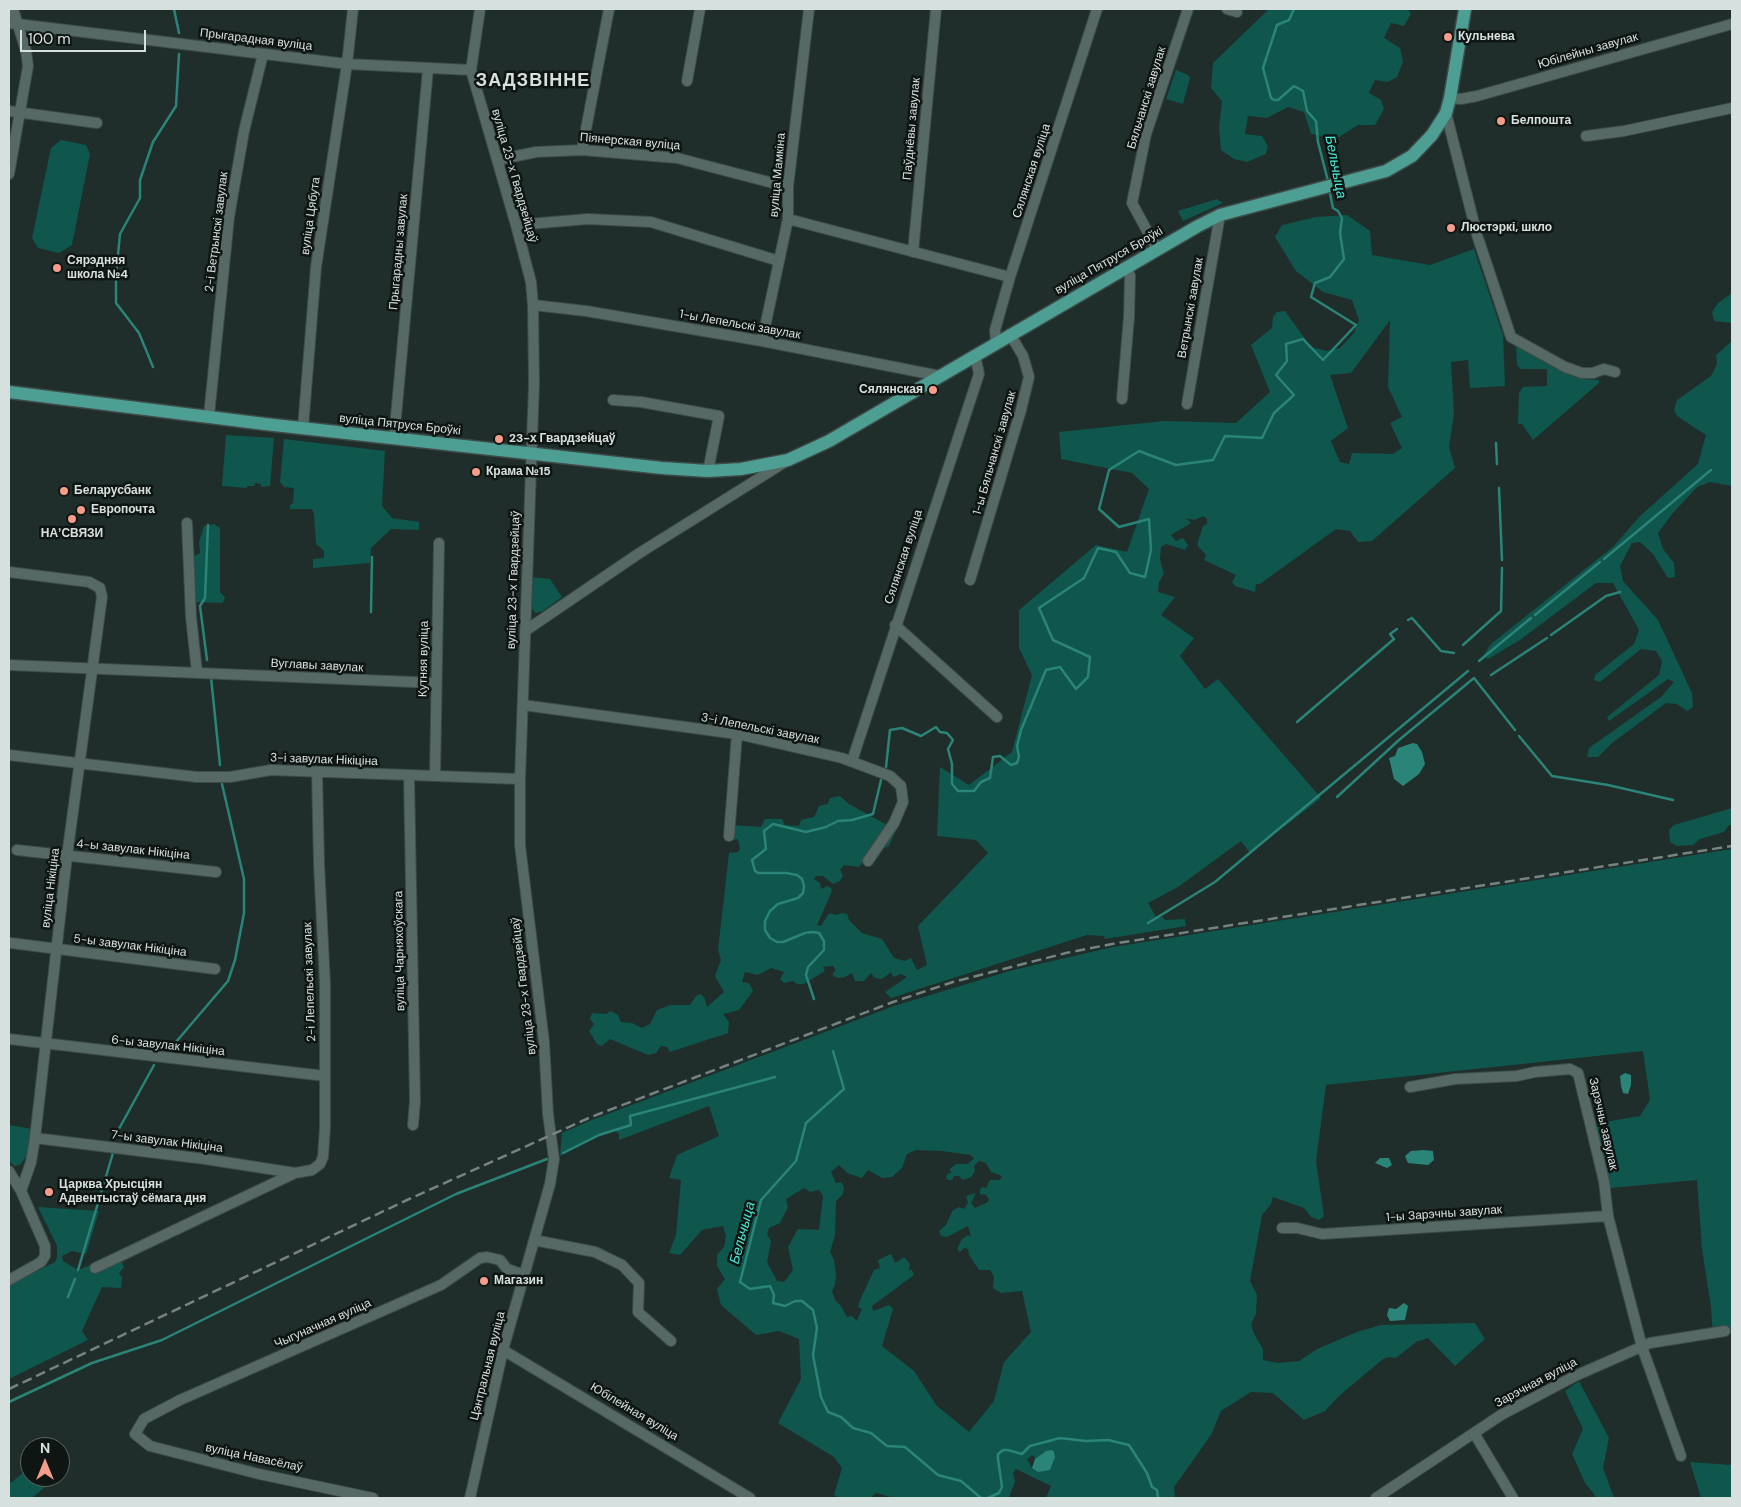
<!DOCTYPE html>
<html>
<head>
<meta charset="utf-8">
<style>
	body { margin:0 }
	#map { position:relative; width:1741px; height:1507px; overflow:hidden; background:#1f2e2b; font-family:"DM Sans",sans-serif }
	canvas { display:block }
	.frame { position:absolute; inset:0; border:10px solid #d6e0de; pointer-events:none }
	.north { position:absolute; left:20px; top:1437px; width:50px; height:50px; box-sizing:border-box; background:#0e1513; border:1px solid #5e6664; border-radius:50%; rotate:0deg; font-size:14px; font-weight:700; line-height:20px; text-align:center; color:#d6e0de }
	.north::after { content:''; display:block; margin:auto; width:18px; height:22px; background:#f49d8b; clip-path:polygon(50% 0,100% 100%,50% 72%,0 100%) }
	.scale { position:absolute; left:20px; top:30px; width:126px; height:22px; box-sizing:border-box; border:2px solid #d6e0de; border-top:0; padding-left:6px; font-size:15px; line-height:18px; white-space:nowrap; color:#d6e0de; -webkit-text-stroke:4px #0e1513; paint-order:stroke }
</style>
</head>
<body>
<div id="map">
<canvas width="1741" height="1507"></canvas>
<div class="frame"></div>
<div class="north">N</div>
<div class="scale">100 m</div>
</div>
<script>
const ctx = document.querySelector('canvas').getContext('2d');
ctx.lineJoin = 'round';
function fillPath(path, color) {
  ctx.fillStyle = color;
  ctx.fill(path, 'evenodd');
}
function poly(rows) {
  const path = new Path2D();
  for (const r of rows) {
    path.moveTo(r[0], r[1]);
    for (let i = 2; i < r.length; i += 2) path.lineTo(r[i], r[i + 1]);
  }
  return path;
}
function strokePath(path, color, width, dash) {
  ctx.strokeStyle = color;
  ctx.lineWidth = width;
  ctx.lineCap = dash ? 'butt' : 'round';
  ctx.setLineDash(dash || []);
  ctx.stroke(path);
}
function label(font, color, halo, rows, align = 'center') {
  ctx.font = font + ' "DM Sans",sans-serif';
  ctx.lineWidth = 5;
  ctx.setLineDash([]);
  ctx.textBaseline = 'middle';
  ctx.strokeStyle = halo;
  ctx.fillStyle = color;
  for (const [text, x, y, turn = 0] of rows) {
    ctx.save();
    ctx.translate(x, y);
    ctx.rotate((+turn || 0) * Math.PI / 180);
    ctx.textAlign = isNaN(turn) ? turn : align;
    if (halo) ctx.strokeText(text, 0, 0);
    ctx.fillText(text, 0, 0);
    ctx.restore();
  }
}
fillPath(poly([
	[1269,9,1408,9,1411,14,1404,26,1391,23,1384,38,1400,48,1403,62,1397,77,1388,82,1375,80,1369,93,1381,100,1384,109,1375,125,1358,125,1336,139,1311,134,1304,112,1288,107,1267,118,1248,116,1245,134,1262,136,1268,146,1266,154,1247,162,1234,159,1221,150,1219,128,1222,101,1211,88,1213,63],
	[1176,70,1188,75,1190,78,1183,104,1166,99],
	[61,140,86,145,90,154,72,245,59,253,38,248,32,238,51,148],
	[1217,199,1223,203,1183,221,1178,211],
	[1347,215,1370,231,1372,255,1430,265,1474,249,1503,335,1505,386,1470,388,1468,360,1451,362,1454,414,1449,447,1455,468,1372,541,1358,542,1350,531,1336,529,1260,584,1256,584,1255,592,1235,586,1232,582,1236,575,1204,560,1206,555,1197,545,1203,526,1207,524,1207,519,1204,516,1194,520,1186,518,1191,523,1171,535,1176,541,1183,538,1188,545,1185,550,1166,544,1161,547,1160,559,1164,574,1159,582,1158,592,1175,597,1161,615,1194,638,1180,656,1205,689,1218,679,1321,798,1250,853,1241,841,1178,887,1148,903,1156,917,1163,917,1165,920,1185,919,1186,926,1105,939,1104,936,1087,935,891,998,885,992,907,977,901,974,893,977,891,972,882,979,875,978,871,973,864,981,855,981,852,973,845,977,838,978,833,976,833,972,836,971,833,966,823,967,825,971,804,984,797,984,793,981,784,983,780,979,784,972,771,968,758,975,745,972,742,982,749,983,753,991,739,1010,723,1014,729,1022,728,1033,670,1052,667,1047,661,1046,656,1053,648,1055,610,1039,602,1046,597,1044,589,1031,594,1024,590,1019,592,1013,606,1014,611,1011,618,1015,621,1022,632,1023,642,1028,650,1024,657,1010,670,1005,690,1005,696,996,701,994,705,999,707,1007,724,992,715,976,721,960,718,950,729,853,738,852,740,849,738,839,733,840,730,838,733,825,761,827,765,819,782,819,785,825,799,826,801,820,814,817,819,806,828,804,830,798,840,796,849,804,896,830,889,846,867,856,859,867,844,865,840,870,843,875,840,881,833,884,823,876,816,876,814,879,820,883,821,889,827,886,831,888,832,891,817,925,821,926,829,913,836,915,842,913,847,914,849,920,862,933,882,939,894,958,905,961,911,958,917,970,927,965,918,926,988,853,976,840,937,836,940,767,969,785,1012,752,1032,675,1019,648,1019,610,1096,545,1127,552,1149,489,1132,473,1061,459,1059,432,1164,421,1236,423,1270,392,1251,345,1272,328,1273,317,1277,312,1285,311,1311,347,1327,351,1340,348,1354,333,1359,320,1352,300,1323,292,1296,271,1275,237,1282,225,1316,217],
	[1390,320,1388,387,1402,417,1390,423,1402,448,1393,454,1352,453,1349,464,1340,462,1331,441,1348,428,1330,375,1351,373],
	[1732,293,1732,323,1714,321,1712,312,1718,303],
	[1732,341,1732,486,1710,482,1697,487,1673,513,1658,533,1663,549,1674,563,1675,577,1668,578,1653,554,1640,542,1632,543,1620,566,1623,581,1658,620,1692,693,1693,707,1687,711,1677,704,1666,703,1612,743,1598,757,1587,757,1589,748,1661,697,1674,682,1668,679,1609,721,1607,717,1659,675,1662,661,1656,651,1641,649,1600,682,1594,680,1595,675,1634,644,1639,630,1613,583,1596,583,1520,640,1488,659,1483,656,1491,644,1614,546,1639,517,1698,464,1706,435,1677,416,1674,410,1677,400,1711,376,1717,364,1716,355],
	[1516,346,1565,372,1583,379,1599,380,1599,383,1533,440,1522,424,1518,424,1519,393,1523,387,1547,386,1547,369,1521,369,1517,365],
	[226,435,274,438,270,486,261,487,261,484,255,483,254,486,247,486,247,488,222,486],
	[284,439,385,451,382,506,392,518,419,522,419,530,391,529,371,548,370,563,313,568,313,559,324,558,324,551,316,544,314,514,312,509,290,509,290,505,293,503,294,488,284,487,280,482],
	[214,524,220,528,220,592,225,597,223,603,195,602,193,577,194,556,200,553,199,542,204,526],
	[532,577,550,579,562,597,543,611,535,613,531,607],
	[1732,808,1732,825,1729,825,1724,832,1700,839,1693,845,1677,846,1670,842,1669,830,1674,825],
	[1732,849,1732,1332,1713,1337,1711,1307,1702,1249,1697,1180,1610,1188,1596,1128,1599,1123,1640,1116,1650,1100,1643,1051,1326,1085,1316,1161,1324,1216,1319,1220,1311,1217,1304,1208,1273,1197,1271,1204,1262,1215,1250,1281,1257,1295,1256,1314,1251,1324,1254,1334,1263,1349,1263,1360,1278,1363,1299,1361,1317,1349,1357,1332,1381,1325,1475,1323,1485,1339,1455,1366,1428,1338,1416,1342,1396,1358,1389,1357,1383,1359,1339,1396,1325,1411,1304,1420,1273,1393,1251,1392,1221,1411,1211,1435,1174,1487,1175,1498,1046,1498,1051,1486,1016,1469,1013,1473,1015,1481,1009,1498,894,1498,876,1493,870,1498,839,1498,834,1495,842,1468,834,1457,778,1423,801,1379,799,1339,779,1331,756,1335,721,1305,717,1289,725,1279,717,1266,717,1255,724,1247,726,1236,723,1226,702,1230,680,1255,669,1253,676,1235,681,1180,669,1178,677,1155,719,1136,709,1106,619,1140,619,1134,615,1131,600,1136,560,1156,562,1133,592,1120,894,1006,1013,970,1113,947],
	[916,1150,942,1151,970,1155,974,1158,968,1164,956,1164,950,1169,951,1173,947,1174,946,1177,948,1180,952,1180,954,1176,959,1176,963,1180,971,1177,975,1171,974,1166,979,1161,986,1163,991,1172,1002,1176,1000,1180,990,1180,986,1188,982,1187,980,1189,980,1194,986,1195,989,1199,988,1202,975,1208,971,1203,976,1193,966,1196,968,1203,964,1209,959,1207,953,1210,946,1225,939,1231,941,1236,947,1237,968,1226,971,1237,968,1235,962,1239,957,1249,960,1252,964,1248,968,1249,969,1255,979,1270,990,1270,994,1277,993,1288,1001,1293,1022,1291,1031,1332,1004,1362,994,1401,969,1432,937,1406,914,1371,882,1346,893,1309,889,1305,873,1311,872,1306,914,1275,912,1270,909,1270,910,1264,904,1257,895,1263,891,1254,878,1260,880,1268,874,1270,860,1300,858,1307,862,1309,857,1321,852,1316,847,1317,841,1306,835,1300,832,1291,835,1285,836,1274,834,1260,830,1252,835,1235,836,1201,843,1194,844,1187,841,1182,836,1183,831,1172,839,1165,847,1173,862,1178,868,1170,882,1178,892,1177,902,1168,907,1154],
	[804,1188,810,1192,819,1190,823,1196,819,1230,798,1229,788,1247,793,1270,784,1282,777,1281,767,1262,771,1241,767,1234,769,1228,780,1223,788,1207,786,1199],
	[1046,1451,1032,1468,1027,1459,1033,1455,1035,1459],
	[9,1125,32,1129,28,1154,20,1165,14,1166,9,1160],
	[38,1207,99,1211,86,1254,72,1251,62,1256,63,1261,78,1270,107,1258,121,1260,124,1267,119,1273,122,1277,121,1288,102,1287,82,1331,88,1340,9,1379,9,1285,55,1262,57,1258,57,1246],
	[1579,1381,1609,1438,1603,1468,1614,1498,1597,1498,1585,1483,1572,1454,1583,1429,1565,1391],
	[1690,1462,1732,1465,1732,1498,1701,1498],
	[30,1471,30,1477,42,1477,52,1481,32,1498,9,1498,9,1482,12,1482,24,1472]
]), '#0f564d');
fillPath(poly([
	[1413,743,1417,744,1422,752,1425,764,1419,774,1403,786,1394,779,1389,758,1395,756,1398,748],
	[1625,1073,1631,1075,1631,1085,1628,1094,1623,1093,1621,1086,1620,1076],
	[1423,1150,1433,1151,1434,1160,1428,1165,1408,1163,1405,1156,1411,1151],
	[1380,1158,1389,1158,1392,1165,1387,1168,1375,1163],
	[1404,1303,1408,1306,1405,1320,1390,1321,1387,1315,1389,1308,1396,1309],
	[1052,1450,1054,1452,1055,1457,1050,1470,1038,1472,1032,1468,1035,1459,1046,1451]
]), '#2b8478');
strokePath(poly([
	[174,9,179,33],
	[1294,9,1289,20,1277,25,1263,68,1271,98,1274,100,1278,100,1294,86,1303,91,1307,111,1316,121,1318,142,1328,181],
	[153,367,139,333,116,303,116,275,120,234,140,198,140,180,153,142,176,106,179,54],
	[1496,443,1497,464],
	[1499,488,1502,560],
	[1604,559,1711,470],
	[371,612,372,557],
	[1535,615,1600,562],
	[1408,620,1412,618,1441,651,1454,653],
	[1551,635,1606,596,1620,592],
	[1463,645,1501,611,1502,568],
	[207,660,200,606,205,598,208,525],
	[1479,661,1531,618],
	[1491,675,1547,638],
	[211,677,220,765],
	[1297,722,1394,639,1390,634,1397,629],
	[1519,736,1552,776,1608,785,1673,800],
	[886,767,890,730,902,728,921,736,936,727,940,732,947,733,953,740,948,749,952,764,952,784,958,791,974,791,981,782,990,778,993,757,1000,756,1011,765,1017,763,1019,757,1017,746,1021,730,1046,670,1060,667,1076,689,1088,677,1090,657,1053,640,1039,608,1084,578,1098,548,1116,552,1130,573,1145,577,1151,550,1149,519,1119,527,1099,509,1109,470,1139,451,1176,465,1213,460,1225,436,1262,438,1274,413,1294,395,1276,375,1287,361,1286,344,1303,339,1323,360,1356,325,1311,297,1315,283,1330,277,1344,259,1340,233,1342,218,1338,211,1333,208,1329,189],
	[1337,797,1399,740,1474,678,1515,730],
	[1148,923,1215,882,1468,671],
	[814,999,806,975,808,967,824,950,824,941,819,933,813,932,805,933,783,942,777,942,770,938,765,930,765,921,770,911,778,904,798,898,803,893,804,886,802,879,797,875,786,873,758,873,755,871,752,860,766,849,764,831,773,824,806,832,826,827,838,821,852,820,873,814,881,780],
	[170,1049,228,981,235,960,244,913,244,879,222,784],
	[833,1051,844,1089,806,1123,796,1161,761,1200,740,1282,750,1289,770,1286,774,1295,773,1303,785,1306,795,1301,802,1301,813,1310,817,1328,813,1355,821,1397,828,1412,841,1417,853,1428,871,1433,887,1446,905,1447,938,1475,961,1481,981,1498],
	[114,1138,154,1065],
	[563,1153,599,1135,631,1125,630,1116,775,1077],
	[78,1270,113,1153],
	[68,1297,75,1279],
	[9,1402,92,1363,162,1340,456,1194,547,1159],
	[988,1498,999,1493,1002,1487,998,1459,998,1454,1003,1450,1008,1450,1022,1454,1030,1446,1060,1438,1086,1441,1108,1440,1129,1445,1147,1473,1152,1487,1157,1490,1158,1498]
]), '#2b8478', 2.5);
const minor = poly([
	[1227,9,1237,12],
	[9,23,347,64,471,70],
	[687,81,700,9],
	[1450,98,1461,99,1477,96,1732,24],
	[9,111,97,123],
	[1446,113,1477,235,1511,337,1565,367,1582,373,1593,373,1604,369,1615,372],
	[1586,136,1624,131,1732,108],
	[582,150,609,9],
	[497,160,536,152,582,150,677,158,788,187],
	[9,174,28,66,26,51,13,9],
	[788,219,1010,277],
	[516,225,588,219,651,222,779,261],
	[1157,249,1132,203,1146,134,1188,9],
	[913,252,936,9],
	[533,305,586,311,762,341,940,376],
	[762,341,788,219,788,187,809,9],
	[996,342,995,330,1010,277,1097,9],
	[1122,399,1129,317,1130,276,1127,267],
	[613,400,641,402,719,416,708,471],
	[1187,404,1220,215],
	[209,416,229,217,244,131,263,54],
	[303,428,316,267,347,64,353,9],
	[394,438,428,69],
	[187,523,191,617,197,672],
	[9,572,89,582,100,588,102,597,67,856,35,1138,31,1162,21,1191],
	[970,580,1021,410,1029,377,1023,356,1010,334],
	[895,625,997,717],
	[525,631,638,554,785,462],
	[9,665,436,683],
	[523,705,737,734,842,758,890,776,901,786,903,802,894,823,868,861],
	[9,755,197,777,230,777,271,770,520,779],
	[852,761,979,374,975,355],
	[409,776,415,1101,413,1125],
	[435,776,439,543],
	[729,836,737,734],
	[17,850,216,872],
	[11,943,215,969],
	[9,1039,325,1076],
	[1410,1087,1455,1079,1517,1076,1535,1072,1570,1069,1578,1073,1604,1181,1608,1216,1642,1347,1681,1456],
	[35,1138,205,1159,295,1173,312,1170,320,1164,323,1157,325,1127,325,984,319,864,317,772],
	[9,1171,21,1191,45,1246,45,1256,41,1262,9,1280],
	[1282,1228,1297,1228,1322,1234,1608,1216],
	[534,1240,595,1252,622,1265,639,1283,638,1312,671,1341],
	[95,1268,295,1173],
	[503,1350,750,1498],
	[1474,1433,1513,1498],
	[373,1498,259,1474,150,1446,135,1434,144,1419,180,1400,441,1285,480,1258,487,1257,500,1260,507,1269,524,1275],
	[470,1498,503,1350,550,1184,554,1159,548,1114,544,1042,520,845,520,779,534,384,533,305,531,282,516,225,471,70,480,9],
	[1376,1498,1501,1415,1575,1376,1650,1343,1725,1331]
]);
const major = poly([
	[9,392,265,424,662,468,708,471,741,469,788,460,829,441,1198,226,1220,215,1386,171,1412,156,1432,135,1446,113,1450,98,1465,9]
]);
strokePath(minor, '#3d4b49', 12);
strokePath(major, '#3d4b49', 15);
strokePath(minor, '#576965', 10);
strokePath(major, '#4d9e93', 12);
strokePath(poly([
	[9,1389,407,1200,591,1117,893,1002,953,982,1066,953,1112,944,1732,846]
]), '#768380', 2.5, [10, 5]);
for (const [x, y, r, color] of [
	[1448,37,5,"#f49d8b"],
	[1501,121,5,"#f49d8b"],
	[1451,228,5,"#f49d8b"],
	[57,268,5,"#f49d8b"],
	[933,390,5,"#f49d8b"],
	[499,439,5,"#f49d8b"],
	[476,472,5,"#f49d8b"],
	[64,491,5,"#f49d8b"],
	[81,510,5,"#f49d8b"],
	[72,519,5,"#f49d8b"],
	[49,1192,5,"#f49d8b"],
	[484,1281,5,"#f49d8b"]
]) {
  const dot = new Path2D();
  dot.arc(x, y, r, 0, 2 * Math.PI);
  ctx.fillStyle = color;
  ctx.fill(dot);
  strokePath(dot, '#0e1513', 2);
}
label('bold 12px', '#d6e0de', '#0e1513', [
	["Кульнева",1458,37],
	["Белпошта",1511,121],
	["Люстэркі, шкло",1461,228],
	["Сярэдняя",67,261],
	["школа №4",67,275],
	["Сялянская",923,390,"right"],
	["23-х Гвардзейцаў",509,439],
	["Крама №15",486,472],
	["Беларусбанк",74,491],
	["Европочта",91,510],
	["НАʼСВЯЗИ",72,534,"center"],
	["Царква Хрысціян",59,1185],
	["Адвентыстаў сёмага дня",59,1199],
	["Магазин",494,1281]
], 'left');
label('12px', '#d6e0de', '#0e1513', [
	["Прыгарадная вуліца",256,40,7],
	["Юбілейны завулак",1588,51,-16],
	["Бяльчанскі завулак",1147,98,-73],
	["Паўднёвы завулак",912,129,-85],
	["Піянерская вуліца",630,142,5],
	["Сялянская вуліца",1032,171,-72],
	["вуліца Мамкіна",778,175,-85],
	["вуліца 23-х Гвардзейцаў",514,176,74],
	["вуліца Цябута",311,216,-82],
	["2-і Ветрынскі завулак",217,232,-83],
	["Прыгарадны завулак",399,252,-85],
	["вуліца Пятруся Броўкі",1109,261,-30],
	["Ветрынскі завулак",1191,308,-80],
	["1-ы Лепельскі завулак",740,325,10],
	["вуліца Пятруся Броўкі",400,425,6],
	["1-ы Бяльчанскі завулак",995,453,-74],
	["Сялянская вуліца",904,557,-72],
	["вуліца 23-х Гвардзейцаў",514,580,-88],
	["Кутняя вуліца",424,659,-89],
	["Вуглавы завулак",317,666,3],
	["3-і Лепельскі завулак",760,729,11],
	["3-і завулак Нікіціна",324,760,2],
	["4-ы завулак Нікіціна",133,850,6],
	["вуліца Нікіціна",51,888,-83],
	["5-ы завулак Нікіціна",130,946,7],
	["вуліца Чарняхоўскага",400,951,-91],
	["2-і Лепельскі завулак",310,982,-92],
	["вуліца 23-х Гвардзейцаў",524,986,-97],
	["6-ы завулак Нікіціна",168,1046,6],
	["Зарэчны завулак",1603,1124,77],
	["7-ы завулак Нікіціна",167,1142,7],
	["1-ы Зарэчны завулак",1444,1214,-4],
	["Чыгуначная вуліца",323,1324,-24],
	["Цэнтральная вуліца",488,1366,-76],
	["Зарэчная вуліца",1536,1383,-28],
	["Юбілейная вуліца",634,1412,31],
	["вуліца Навасёлаў",254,1458,12]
]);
label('italic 14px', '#48ecd7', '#0e1513', [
	["Бельчыца",1335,167,79],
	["Бельчыца",743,1233,-75]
]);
ctx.letterSpacing = '1px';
label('bold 18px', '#d6e0de', '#0e1513', [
	["ЗАДЗВІННЕ",533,81]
]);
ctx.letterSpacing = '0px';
</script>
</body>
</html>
